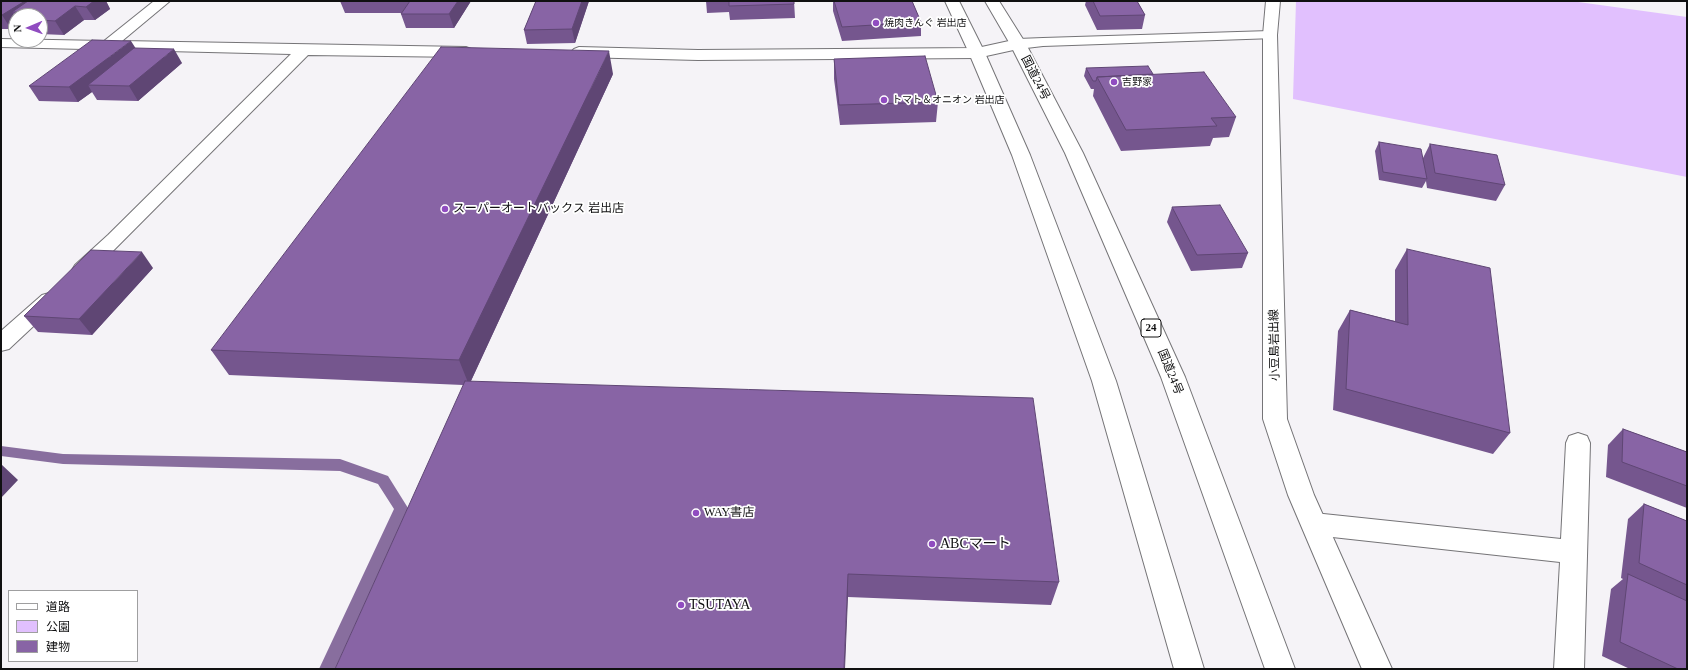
<!DOCTYPE html>
<html>
<head>
<meta charset="utf-8">
<style>
	body { margin:0 }
	#map { position:relative; width:1688px; height:670px; overflow:hidden; background:#f5f3f7; font-family:"Times New Roman","Noto Sans JP",serif }
	canvas { display:block }
	.frame { position:absolute; inset:0; border:2px solid #101011; pointer-events:none }
	.legend { position:absolute; left:8px; top:590px; width:130px; height:72px; box-sizing:border-box; background:#fff; border:1px solid #9f9fa0; margin:0; padding:5px 7px; list-style:none; font-size:12px; color:#101011 }
	.legend li { display:flex; align-items:center; gap:8px; height:20px }
	.legend b { width:20px; border:1px solid #9f9fa0 }
	.north { position:absolute; left:8px; top:8px; width:40px; height:40px; box-sizing:border-box; background:#fff; border:1px solid #9f9fa0; border-radius:50%; rotate:268deg; font-size:11px; font-weight:700; line-height:16px; text-align:center; color:#101011 }
	.north::after { content:''; display:block; margin:auto; width:14px; height:18px; background:#904cc0; clip-path:polygon(50% 0,100% 100%,50% 72%,0 100%) }
</style>
</head>
<body>
<div id="map">
<canvas width="1688" height="670"></canvas>
<div class="frame"></div>
<ul class="legend">
<li><b style="height:5px;background:#fff"></b>道路</li>
<li><b style="height:11px;background:#e1c0fe"></b>公園</li>
<li><b style="height:11px;background:#8864a5"></b>建物</li>
</ul>
<div class="north">N</div>
</div>
<script>
const ctx = document.querySelector('canvas').getContext('2d');
ctx.lineJoin = 'round';
function fillPath(path, color) {
  ctx.fillStyle = color;
  ctx.fill(path, 'evenodd');
}
function poly(rows) {
  const path = new Path2D();
  for (const r of rows) {
    path.moveTo(r[0], r[1]);
    for (let i = 2; i < r.length; i += 2) path.lineTo(r[i], r[i + 1]);
  }
  return path;
}
function strokePath(path, color, width, dash) {
  ctx.strokeStyle = color;
  ctx.lineWidth = width;
  ctx.lineCap = dash ? 'butt' : 'round';
  ctx.setLineDash(dash || []);
  ctx.stroke(path);
}
function label(font, color, halo, rows, align = 'center') {
  ctx.font = font + ' "Times New Roman","Noto Sans JP",serif';
  ctx.lineWidth = 3.5;
  ctx.setLineDash([]);
  ctx.textBaseline = 'middle';
  ctx.strokeStyle = halo;
  ctx.fillStyle = color;
  for (const [text, x, y, turn = 0] of rows) {
    ctx.save();
    ctx.translate(x, y);
    ctx.rotate((+turn || 0) * Math.PI / 180);
    ctx.textAlign = isNaN(turn) ? turn : align;
    if (halo) ctx.strokeText(text, 0, 0);
    ctx.fillText(text, 0, 0);
    ctx.restore();
  }
}
fillPath(poly([
	[1296,1,1571,1,1687,17,1687,177,1293,99]
]), '#e1c0fe');
fillPath(poly([
	[1,446,63,454,340,459,388,476,408,508,335,669,319,669,394,509,378,484,340,471,63,464,1,456,1,446]
]), '#886e9e');
const minor = poly([
	[154,1,170,1,122,41,466,47,471,49,474,52,471,55,466,57,308,55,89,275,82,277,75,275,72,270,75,265,108,235,291,54,1,47,1,39,104,41,154,1],
	[1270,31,1275,32,1277,35,1275,38,1043,46,1018,49,977,58,698,60,579,57,574,55,571,52,574,49,579,47,698,50,977,48,1018,39,1043,38,1270,31],
	[49,293,56,295,60,300,56,305,9,349,1,351,1,331,42,295,49,293],
	[1578,433,1587,436,1590,443,1584,669,1554,669,1560,562,1314,535,1305,532,1301,524,1305,516,1314,513,1561,539,1566,443,1569,436,1578,433]
]);
const major = poly([
	[1266,1,1280,1,1277,35,1287,419,1314,495,1392,669,1362,669,1288,495,1263,419,1263,35,1266,1]
]);
const highway = poly([
	[945,1,959,1,985,53,1030,155,1116,381,1204,669,1174,669,1092,381,1012,155,969,53,945,1],
	[985,1,999,1,1026,44,1083,153,1185,377,1295,669,1265,669,1161,377,1065,153,1010,44,985,1]
]);
strokePath(minor, '#757477', 2);
strokePath(major, '#757477', 2);
strokePath(highway, '#757477', 2);
fillPath(minor, '#fff');
fillPath(major, '#fff');
fillPath(highway, '#fff');
fillPath(poly([
	[1,1,106,1,110,9,95,20,84,20,64,35,40,34,40,16,16,16,16,26,11,29,1,29],
	[340,1,471,1,454,28,406,28,401,14,402,13,345,13],
	[536,1,589,1,575,43,527,44,524,30],
	[706,1,794,1,795,18,730,20,729,12,707,13],
	[833,1,912,1,921,22,921,36,842,41,833,11],
	[1086,1,1137,1,1145,15,1142,29,1097,30,1085,5],
	[135,48,182,63,138,101,97,100,92,92,78,102,39,101,29,86],
	[834,59,938,102,936,122,840,125,834,79],
	[1086,68,1153,74,1236,117,1229,137,1213,138,1210,146,1121,151,1093,96,1094,89,1091,89,1084,76],
	[613,74,471,381,1059,582,1051,605,848,597,463,385,229,375,211,350],
	[1379,142,1423,158,1430,144,1505,185,1496,201,1427,188,1426,181,1422,188,1379,180,1375,151],
	[1172,207,1248,253,1242,268,1191,271,1167,222],
	[1407,249,1510,433,1493,454,1333,410,1338,331,1350,310,1395,321,1395,270],
	[153,268,92,335,38,332,24,316],
	[1623,429,1687,452,1687,508,1606,477,1608,445],
	[1644,504,1687,521,1687,669,1630,669,1602,656,1611,589,1623,579,1621,578,1628,519]
]), '#75568e');
fillPath(poly([
	[25,1,55,1,18,12,12,12,15,16,12,16,16,22,16,26,11,29,2,15],
	[91,1,106,1,110,9,95,20,86,7],
	[458,1,471,1,454,28,449,14],
	[582,1,589,1,575,43,572,29],
	[75,6,84,20,64,35,55,21],
	[131,41,140,55,88,85,92,92,78,102,69,87],
	[174,49,182,63,138,101,129,86],
	[609,51,613,74,469,385,459,360],
	[142,252,153,268,92,335,79,319],
	[1,464,18,480,1,498],
	[848,574,848,597,845,669,844,669]
]), '#5f4674');
const building = poly([
	[1,1,25,1,2,15,1,15,1,1],
	[28,1,94,1,86,7,75,6,55,21,40,20,40,16,12,16,18,12,12,12,28,1],
	[410,1,458,1,449,14,401,14,410,1],
	[536,1,582,1,572,29,524,30,536,1],
	[729,1,794,1,794,4,729,6,729,1],
	[834,1,912,1,921,22,842,27,834,1],
	[1093,1,1137,1,1145,15,1100,16,1093,1],
	[92,40,131,41,69,87,29,86,92,40],
	[441,47,609,51,459,360,211,350,441,47],
	[134,48,174,49,129,86,88,85,134,48],
	[925,56,938,102,839,105,834,59,925,56],
	[1148,66,1153,74,1097,77,1096,81,1093,81,1086,68,1148,66],
	[1204,72,1236,117,1211,118,1217,126,1126,130,1097,77,1204,72],
	[1379,142,1421,149,1427,179,1383,172,1379,142],
	[1430,144,1497,155,1505,185,1435,173,1430,144],
	[1220,205,1248,253,1197,255,1172,207,1220,205],
	[1407,249,1490,268,1510,433,1346,389,1350,310,1408,325,1407,249],
	[91,250,142,252,79,319,24,316,91,250],
	[465,381,1033,398,1059,582,848,574,844,669,335,669,465,381],
	[1623,429,1687,452,1687,486,1622,462,1623,429],
	[1644,504,1687,521,1687,585,1639,563,1644,504],
	[1628,574,1687,601,1687,669,1678,669,1620,642,1628,574]
]);
fillPath(building, '#8864a5');
strokePath(building, '#5f4674', 1);
for (const [x, y, r, color] of [
	[876,23,4,"#904cc0"],
	[1114,82,4,"#904cc0"],
	[884,100,4,"#904cc0"],
	[445,209,4,"#904cc0"],
	[696,513,4,"#904cc0"],
	[932,544,4,"#904cc0"],
	[681,605,4,"#904cc0"]
]) {
  const dot = new Path2D();
  dot.arc(x, y, r, 0, 2 * Math.PI);
  ctx.fillStyle = color;
  ctx.fill(dot);
  strokePath(dot, '#fff', 1.5);
}
label('10px', '#101011', '#fff', [
	["焼肉きんぐ 岩出店",884,23],
	["吉野家",1122,82],
	["トマト＆オニオン 岩出店",892,100]
], 'left');
for (const [x, y, w] of [
	[1151,328,20]
]) {
  const box = new Path2D();
  box.roundRect(x - w / 2, y - 9, w, 18, 3);
  ctx.fillStyle = '#fff';
  ctx.fill(box);
  strokePath(box, '#101011', 1);
}
label('bold 11px', '#101011', null, [
	["24",1151,328]
]);
label('12px', '#101011', '#fff', [
	["国道24号",1035,78,63],
	["小豆島岩出線",1275,345,-91],
	["国道24号",1170,372,68]
]);
label('12px', '#101011', '#fff', [
	["スーパーオートバックス 岩出店",453,209],
	["WAY書店",704,513]
], 'left');
label('14px', '#101011', '#fff', [
	["ABCマート",940,544],
	["TSUTAYA",689,605]
], 'left');
</script>
</body>
</html>
